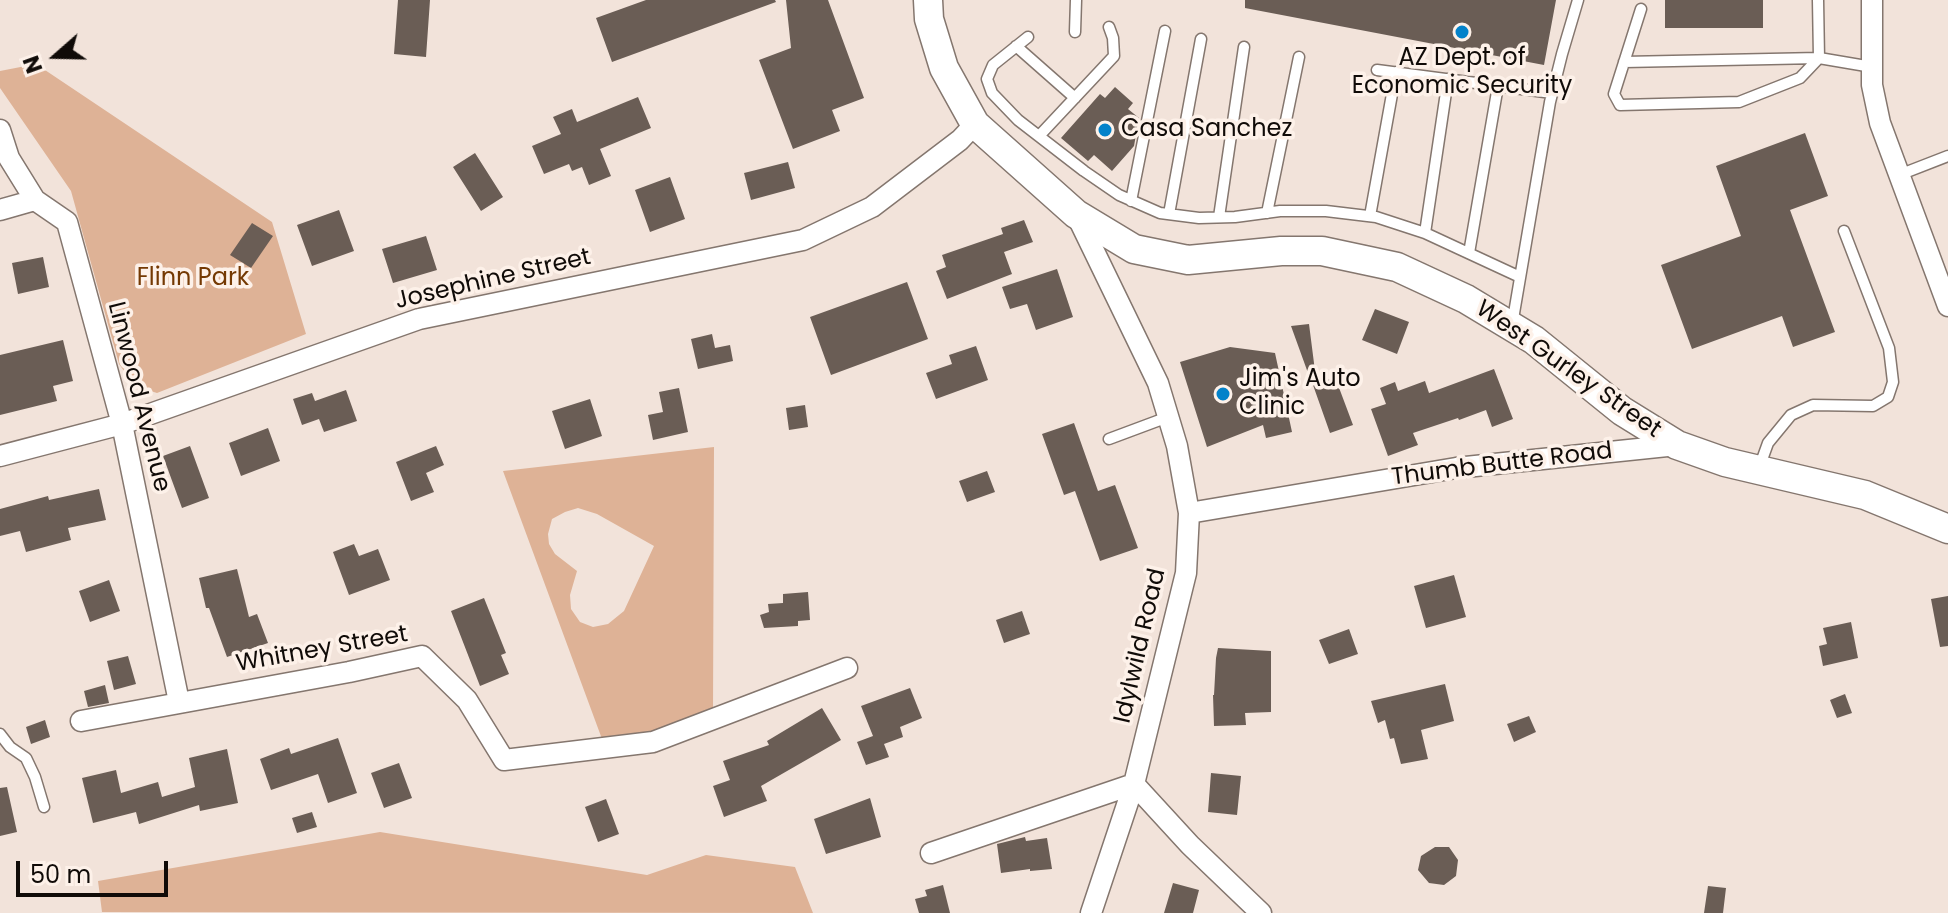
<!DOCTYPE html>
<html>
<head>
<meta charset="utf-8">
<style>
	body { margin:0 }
	#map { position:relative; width:1948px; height:913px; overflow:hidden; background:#f2e3da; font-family:Poppins,sans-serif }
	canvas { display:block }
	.north { position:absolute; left:16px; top:16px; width:80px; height:80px; -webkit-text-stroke:6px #fdf1e9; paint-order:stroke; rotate:250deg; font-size:22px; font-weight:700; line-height:32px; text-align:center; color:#100b08 }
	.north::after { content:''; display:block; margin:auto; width:28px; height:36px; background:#100b08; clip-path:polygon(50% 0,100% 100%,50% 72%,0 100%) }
	.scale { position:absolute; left:16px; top:861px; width:152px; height:36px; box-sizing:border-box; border:4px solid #100b08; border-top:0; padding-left:10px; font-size:24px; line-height:28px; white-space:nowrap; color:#100b08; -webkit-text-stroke:6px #fdf1e9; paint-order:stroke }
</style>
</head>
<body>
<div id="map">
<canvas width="1948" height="913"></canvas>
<div class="north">N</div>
<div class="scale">50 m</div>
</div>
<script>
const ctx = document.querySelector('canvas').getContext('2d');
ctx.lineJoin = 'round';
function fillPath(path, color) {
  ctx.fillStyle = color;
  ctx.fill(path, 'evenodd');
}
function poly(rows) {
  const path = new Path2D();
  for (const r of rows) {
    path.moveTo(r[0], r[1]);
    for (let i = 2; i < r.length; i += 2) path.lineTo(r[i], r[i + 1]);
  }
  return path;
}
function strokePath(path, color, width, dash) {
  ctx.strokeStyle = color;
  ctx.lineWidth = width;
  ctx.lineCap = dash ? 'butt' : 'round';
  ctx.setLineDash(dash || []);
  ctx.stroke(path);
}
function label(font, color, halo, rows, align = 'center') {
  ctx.font = font + ' Poppins,sans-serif';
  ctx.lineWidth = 7;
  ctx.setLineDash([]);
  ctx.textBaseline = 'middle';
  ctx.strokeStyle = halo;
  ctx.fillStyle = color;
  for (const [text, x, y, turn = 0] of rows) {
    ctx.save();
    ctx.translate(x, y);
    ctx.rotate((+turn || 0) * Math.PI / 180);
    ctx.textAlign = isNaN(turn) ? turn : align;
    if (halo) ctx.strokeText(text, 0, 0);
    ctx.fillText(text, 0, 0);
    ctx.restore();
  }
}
fillPath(poly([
	[36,64,272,222,306,334,157,393,135,386,119,364,71,191,0,88,0,71],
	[714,447,713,712,646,735,602,739,503,471],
	[578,508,597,514,654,546,624,611,608,624,593,627,580,622,571,609,570,595,577,571,555,554,549,544,548,534,552,519,565,512],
	[380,832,647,875,706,855,795,867,813,913,102,912,98,881]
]), '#deb296');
fillPath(poly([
	[398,0,430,0,426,57,394,54],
	[646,0,775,0,776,2,612,62,596,18],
	[786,0,828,0,864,98,832,110,840,131,793,149,759,60,791,48],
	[1245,0,1556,0,1544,65,1245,8],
	[1665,0,1763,0,1763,28,1665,28],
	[1115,87,1133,103,1128,109,1139,118,1134,146,1112,171,1094,155,1088,161,1061,138,1100,94,1105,98],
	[638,97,651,128,600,149,611,176,589,185,582,167,572,171,569,164,544,174,532,146,561,134,553,117,572,109,577,122],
	[1805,133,1828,196,1790,210,1835,332,1793,347,1782,316,1692,349,1661,265,1741,236,1716,166],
	[475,153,503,197,481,211,453,167],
	[788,162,795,188,751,200,744,173],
	[670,177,685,219,650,232,635,190],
	[339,210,354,251,312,266,297,225],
	[1024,220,1033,242,1004,252,1012,274,947,299,936,271,946,267,942,255,1003,234,1001,228],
	[252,223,273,236,251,268,230,255],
	[426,236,437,270,393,283,382,249],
	[43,257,49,287,18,294,12,263],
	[1057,269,1073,317,1036,330,1027,304,1010,309,1002,287],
	[907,282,928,339,831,375,810,317],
	[1375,309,1409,322,1397,354,1362,340],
	[1309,324,1315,371,1308,373,1291,326],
	[712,334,715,348,730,345,733,361,698,369,691,339],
	[63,340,73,381,53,386,57,401,0,415,0,355],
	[976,346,988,380,936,399,926,373,952,364,949,355],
	[1230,347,1275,353,1292,432,1266,438,1263,425,1207,447,1180,362],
	[1494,369,1513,419,1492,427,1486,410,1459,420,1458,418,1413,433,1418,445,1388,456,1371,409,1386,404,1380,388,1395,382,1398,391,1425,381,1429,393],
	[1335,377,1353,425,1330,433,1313,385],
	[679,388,688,432,653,440,648,415,663,412,659,392],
	[346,390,357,421,324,432,319,419,302,425,293,399,312,393,315,401],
	[590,399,602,436,565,449,552,411],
	[805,405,808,427,789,430,786,408],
	[1074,423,1098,491,1115,485,1138,548,1100,561,1075,491,1064,495,1042,434],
	[268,428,280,461,241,476,229,443],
	[190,446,209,498,182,508,163,456],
	[436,446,444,465,426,473,434,492,411,501,396,462],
	[987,471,995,492,967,502,959,481],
	[99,489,106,520,68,528,71,540,26,552,20,531,0,536,0,509,48,496,49,500],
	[354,544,359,556,378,549,390,580,349,595,333,552],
	[237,569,249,617,257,614,268,643,227,657,209,608,206,608,199,578],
	[1454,575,1466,617,1426,628,1414,586],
	[109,580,120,611,90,622,79,591],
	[808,592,810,620,798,621,798,626,764,628,760,615,769,612,768,604,783,603,783,594],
	[1948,596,1948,646,1940,647,1931,599],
	[484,598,506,653,501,655,509,674,480,686,451,611],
	[1022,611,1030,634,1004,643,996,620],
	[1851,622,1858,658,1823,666,1819,646,1827,644,1823,628],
	[1349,629,1358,654,1329,664,1319,640],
	[1218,648,1271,651,1271,712,1245,713,1246,725,1214,726,1213,695,1214,695,1216,658],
	[128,656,136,684,114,690,107,661],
	[1445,684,1454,721,1421,730,1428,759,1401,764,1394,738,1390,739,1385,720,1378,723,1371,701],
	[105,685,109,703,88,707,84,691],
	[910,688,922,718,900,727,903,737,884,744,889,757,866,765,857,742,873,736,861,706],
	[1845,694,1852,713,1837,718,1830,700],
	[822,708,841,740,761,786,767,801,724,817,713,786,730,780,723,761,769,745,767,741],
	[1529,716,1536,732,1514,742,1507,724],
	[45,720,50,737,31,744,26,727],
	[338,738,357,793,328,803,318,774,271,790,260,759,289,748,291,754],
	[227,749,238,803,200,811,199,805,139,824,136,812,93,823,82,778,116,770,121,793,158,782,162,797,195,787,189,758],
	[399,763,412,798,384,808,371,773],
	[1211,773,1241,776,1237,815,1208,812],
	[7,787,17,832,0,836,0,788],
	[870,798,881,837,826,854,814,819],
	[606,799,619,834,598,842,585,807],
	[312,812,317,827,297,833,292,818],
	[1025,837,1026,841,1047,838,1052,869,1030,871,1030,869,1001,873,997,844],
	[1435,847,1449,847,1458,860,1456,876,1444,885,1429,883,1418,870,1421,856],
	[1173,883,1199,890,1193,913,1164,913],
	[943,885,950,913,919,913,915,899,927,896,925,890],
	[1708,886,1726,888,1723,913,1704,913]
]), '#6a5d55');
const lane = poly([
	[1641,9,1614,94,1620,105,1739,102,1800,78,1819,58,1818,0],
	[1075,32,1076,0],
	[1028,37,993,65,987,79,992,93,1018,120,1084,171,1119,195,1160,213,1199,218,1235,217,1280,211,1326,211,1376,217,1425,233,1520,277],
	[1016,46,1075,98],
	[1624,62,1819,58,1872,67],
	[1377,70,1552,93],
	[1039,136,1114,56,1113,38,1109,27],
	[1899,175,1948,156],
	[1131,201,1165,31],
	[1267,213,1299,57],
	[1169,214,1201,39],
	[1370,216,1396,72],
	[1219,217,1244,47],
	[1425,233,1448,79],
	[1469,253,1498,86],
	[1512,325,1550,102,1562,54,1578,0],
	[1109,439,1168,417],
	[1759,468,1768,443,1791,415,1813,405,1873,406,1888,397,1893,382,1889,348,1844,231],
	[0,734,10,747,26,758,35,777,44,807]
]);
const street = poly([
	[1872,0,1872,85,1880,123,1948,306],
	[0,130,9,158,35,200,67,222,122,424,179,702],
	[0,210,35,200],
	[1076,214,1158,383,1177,446,1189,513,1186,573,1134,784,1091,913],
	[0,456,122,424,419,319,803,240,872,207,960,140,975,124],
	[1189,513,1456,468,1677,445],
	[81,721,349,672,422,656,467,700,504,760,653,742,847,668],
	[931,853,1134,784,1190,845,1261,913]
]);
const secondary = poly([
	[928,0,929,19,944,68,975,124,1076,214,1134,249,1188,260,1281,251,1322,251,1397,267,1466,299,1534,340,1622,411,1677,445,1725,462,1865,495,1948,529]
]);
strokePath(lane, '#84766e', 13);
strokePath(street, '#84766e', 23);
strokePath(secondary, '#84766e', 31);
strokePath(lane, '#fff', 10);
strokePath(street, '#fff', 20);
strokePath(secondary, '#fff', 28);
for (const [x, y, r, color] of [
	[1462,32,8,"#0382ca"],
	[1105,130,8,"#0382ca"],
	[1223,394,8,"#0382ca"]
]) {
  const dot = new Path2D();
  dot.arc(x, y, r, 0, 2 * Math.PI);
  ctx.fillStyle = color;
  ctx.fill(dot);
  strokePath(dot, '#fdf1e9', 3);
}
label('24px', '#100b08', '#fdf1e9', [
	["AZ Dept. of",1462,59,"center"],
	["Economic Security",1462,87,"center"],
	["Casa Sanchez",1121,130],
	["Jim's Auto",1239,380],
	["Clinic",1239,408]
], 'left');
label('24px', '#743903', '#fdf1e9', [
	["Flinn Park",193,279]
]);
label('24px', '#100b08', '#fdf1e9', [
	["Josephine Street",493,280,-13],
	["West Gurley Street",1568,370,35],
	["Linwood Avenue",138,397,76],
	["Thumb Butte Road",1502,465,-7],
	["Idylwild Road",1141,646,-77],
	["Whitney Street",322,650,-10]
]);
</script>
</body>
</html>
